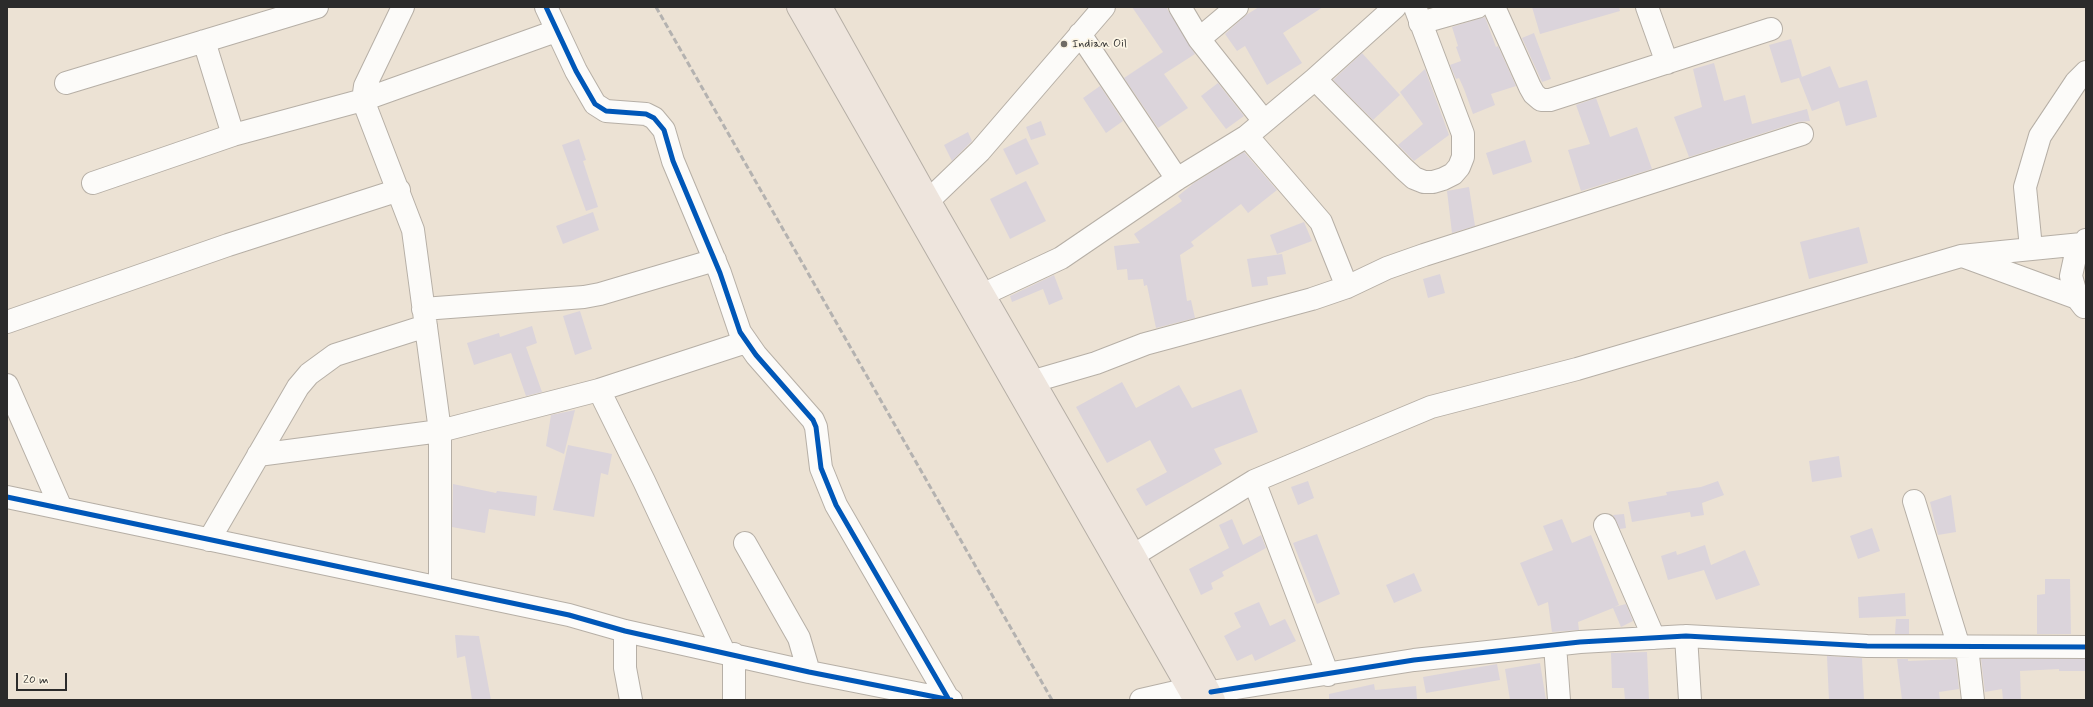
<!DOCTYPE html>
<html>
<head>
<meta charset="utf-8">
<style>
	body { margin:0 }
	#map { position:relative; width:2093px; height:707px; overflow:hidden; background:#ece2d4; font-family:Mynerve,sans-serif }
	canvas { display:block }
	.frame { position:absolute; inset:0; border:8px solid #2b2b2b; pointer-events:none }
	.scale { position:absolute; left:16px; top:673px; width:51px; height:18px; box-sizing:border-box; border:2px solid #2b2b2b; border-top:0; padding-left:5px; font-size:12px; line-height:14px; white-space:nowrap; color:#2b2b2b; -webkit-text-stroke:3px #fcf5e5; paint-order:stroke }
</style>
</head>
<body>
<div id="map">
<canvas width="2093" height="707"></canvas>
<div class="frame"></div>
<div class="scale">20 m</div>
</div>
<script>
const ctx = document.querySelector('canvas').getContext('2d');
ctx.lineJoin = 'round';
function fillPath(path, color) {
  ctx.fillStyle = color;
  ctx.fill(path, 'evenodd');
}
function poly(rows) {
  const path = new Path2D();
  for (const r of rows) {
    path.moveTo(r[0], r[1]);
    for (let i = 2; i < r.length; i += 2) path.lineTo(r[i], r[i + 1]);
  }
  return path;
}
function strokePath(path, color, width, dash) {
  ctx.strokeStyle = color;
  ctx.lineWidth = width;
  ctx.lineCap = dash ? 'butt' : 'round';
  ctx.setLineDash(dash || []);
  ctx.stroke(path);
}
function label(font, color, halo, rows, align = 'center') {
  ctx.font = font + ' Mynerve,sans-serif';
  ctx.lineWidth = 3.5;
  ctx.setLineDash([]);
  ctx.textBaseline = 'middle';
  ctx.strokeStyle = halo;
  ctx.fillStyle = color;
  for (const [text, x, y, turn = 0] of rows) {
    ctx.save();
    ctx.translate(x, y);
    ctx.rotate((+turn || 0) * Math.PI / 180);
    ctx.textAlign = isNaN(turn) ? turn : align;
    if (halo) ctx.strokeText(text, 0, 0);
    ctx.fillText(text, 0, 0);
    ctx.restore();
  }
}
fillPath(poly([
	[1132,7,1166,7,1195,54,1164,74,1188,108,1158,128,1124,78,1163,52],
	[1259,7,1323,7,1283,33,1302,63,1267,85,1245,46,1237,51,1225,34,1246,15],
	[1532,7,1619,7,1620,11,1540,34],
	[1485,17,1496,47,1498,46,1516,86,1491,94,1495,105,1473,114,1464,89,1459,78,1456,79,1450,65,1461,61,1456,47,1458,46,1452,27],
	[1534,33,1551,79,1542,82,1522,38],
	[1791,39,1802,77,1781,83,1769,45],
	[1362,53,1400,95,1373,120,1333,80],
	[1714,63,1724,101,1745,95,1752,124,1807,109,1810,121,1798,122,1689,157,1674,117,1702,107,1693,69],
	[1830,66,1839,88,1867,80,1877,117,1846,126,1839,101,1812,111,1799,78],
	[1425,69,1449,135,1414,161,1398,145,1423,124,1400,92],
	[1218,83,1244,116,1226,129,1201,96],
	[1100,86,1123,121,1106,133,1083,98],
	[1596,98,1610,137,1637,127,1652,169,1581,191,1568,150,1590,144,1576,105],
	[1041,121,1046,135,1031,140,1026,127],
	[968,132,972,141,952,161,944,145],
	[1026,138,1039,164,1016,175,1003,149],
	[579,139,586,160,583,161,598,207,586,211,562,145],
	[1525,140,1532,162,1493,175,1486,153],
	[1244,152,1277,190,1248,213,1241,204,1191,242,1194,246,1180,255,1187,301,1191,300,1195,318,1156,328,1147,285,1144,286,1143,279,1128,280,1127,269,1117,270,1114,246,1140,243,1134,234,1182,201,1178,196,1194,183],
	[1026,181,1046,221,1010,239,990,199],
	[1469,187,1475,226,1452,233,1447,191],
	[593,212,599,230,563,244,556,226],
	[1304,222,1312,241,1277,254,1270,235],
	[1859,227,1868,263,1809,279,1800,242],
	[1282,254,1286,274,1267,277,1268,285,1252,287,1247,259],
	[1440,274,1445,293,1428,298,1423,279],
	[1054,275,1063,299,1049,305,1043,289,1012,302,1010,296],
	[580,311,592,349,575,355,563,316],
	[532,326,537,343,526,347,542,392,526,396,511,353,474,365,467,343,499,333,500,337],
	[1122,382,1136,408,1179,385,1192,408,1241,389,1258,432,1214,449,1222,464,1146,506,1136,489,1167,472,1150,440,1107,463,1076,407],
	[575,410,564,454,546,446,551,415],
	[568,445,612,454,608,475,601,473,594,517,553,510],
	[1839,456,1842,477,1812,482,1809,461],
	[1308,481,1314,498,1298,505,1291,487],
	[1718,481,1724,495,1702,503,1704,515,1691,517,1690,512,1632,522,1628,502,1667,495,1666,492,1701,487],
	[453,484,496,493,497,491,537,496,535,516,489,509,485,533,452,527],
	[1951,495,1956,532,1938,535,1930,502],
	[1624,514,1626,528,1620,529,1613,515],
	[1232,519,1243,545,1261,535,1266,548,1222,572,1224,576,1211,583,1213,589,1201,595,1189,569,1229,548,1219,525],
	[1562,519,1572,543,1591,535,1619,605,1614,607,1626,604,1633,621,1621,627,1613,608,1578,622,1579,630,1552,632,1548,602,1538,606,1520,563,1553,550,1543,526],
	[1872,528,1880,551,1858,559,1850,536],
	[1317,534,1340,594,1317,604,1293,543],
	[1705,545,1711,565,1745,550,1760,585,1716,600,1704,570,1668,580,1661,556,1676,551,1677,555],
	[1414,573,1422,591,1394,603,1386,585],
	[2045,579,2070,579,2071,634,2037,634,2037,595,2045,594],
	[1905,593,1906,616,1859,618,1858,597],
	[1259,602,1270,626,1285,619,1296,641,1255,661,1252,654,1237,661,1224,636,1241,627,1234,613],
	[1896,619,1909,619,1909,634,1895,634],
	[455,635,479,636,491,700,472,700,465,656,457,658],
	[1647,652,1649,700,1625,700,1624,688,1612,688,1611,653],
	[1827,656,1862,658,1864,700,1829,700],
	[1897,659,1908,659,1908,661,1956,659,1959,689,1939,692,1940,700,1902,700],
	[1981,659,2086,659,2086,671,2059,671,2059,669,2020,671,2021,700,2003,700,2002,689,1985,692],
	[1540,663,1546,700,1510,700,1505,669],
	[1497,664,1500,680,1426,693,1423,677],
	[1374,684,1375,690,1416,686,1417,700,1329,700,1329,694]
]), '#dbd4db');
const minor = poly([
	[403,7,365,86,363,100,413,230,440,431,440,588],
	[546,7,576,71,595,104,606,111,646,114,654,118,664,130,673,161,720,273,740,332,756,355,813,420,816,427,821,468,836,505,949,700],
	[1180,7,1199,39,1264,121],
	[1494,7,1530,87,1534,94,1541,100,1550,100,1771,29],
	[1647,7,1667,63],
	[1420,23,1477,7],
	[1080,34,1177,179],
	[1199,39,1237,7],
	[1315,79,1404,169,1414,178,1424,182,1433,182,1443,179,1453,174,1459,167,1463,157,1463,134,1415,7],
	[66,83,317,7],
	[233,135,363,100,556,31],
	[1247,136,1321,222,1347,287],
	[93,183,233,135,204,41],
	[929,200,980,151,1104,7],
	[2031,248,2025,187,2040,136,2076,82,2086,72],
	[1965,257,2077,298],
	[984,294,1061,258,1177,179,1247,136,1315,79,1395,7],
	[2084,307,2077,298,2071,276,2076,253,2086,240],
	[423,309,584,297,600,294,715,260],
	[7,322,228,245,399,190],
	[1034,381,1096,363,1145,344,1312,299,1347,287,1387,268,1424,255,1802,134],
	[7,385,61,508],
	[599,390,644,481,724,652],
	[258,455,440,431,599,390,746,342],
	[1254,481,1431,407,1577,369,1961,256,2082,244],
	[7,497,569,615,625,631,809,672,951,700],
	[1914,501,1959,647],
	[1605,525,1654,638],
	[209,540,298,387,309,374,335,355,426,326],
	[745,543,799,638,809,672],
	[1134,555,1254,481,1328,675],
	[625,631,625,668,631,700],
	[1686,636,1690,700],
	[1555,645,1559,700],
	[1967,647,1973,700],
	[1211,692,1414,660,1580,642,1686,636,1867,646,2086,647],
	[734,700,734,654],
	[1141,700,1189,689]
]);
const major = poly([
	[798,7,1195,700],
	[821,7,929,200,1134,555,1214,700]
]);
strokePath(minor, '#b6afa6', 24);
strokePath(major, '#b6afa6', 24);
strokePath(minor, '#fcfbf9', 22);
strokePath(major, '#eee5dd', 22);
strokePath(poly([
	[656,7,1052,700]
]), '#b4b2b0', 3, [6, 3]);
strokePath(poly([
	[546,7,576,71,595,104,606,111,646,114,654,118,664,130,673,161,720,273,740,332,756,355,813,420,816,427,821,468,836,505,949,700],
	[7,497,569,615,625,631,809,672,951,700],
	[1211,692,1414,660,1580,642,1686,636,1867,646,2086,647]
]), '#0057b8', 5);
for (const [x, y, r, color] of [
	[1064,44,4,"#6f6b66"]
]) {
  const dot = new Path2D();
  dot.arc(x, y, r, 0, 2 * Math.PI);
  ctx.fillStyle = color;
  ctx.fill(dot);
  strokePath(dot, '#fcf5e5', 1.5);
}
label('12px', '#2b2b2b', '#fcf5e5', [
	["Indian Oil",1072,44]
], 'left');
</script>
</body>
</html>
